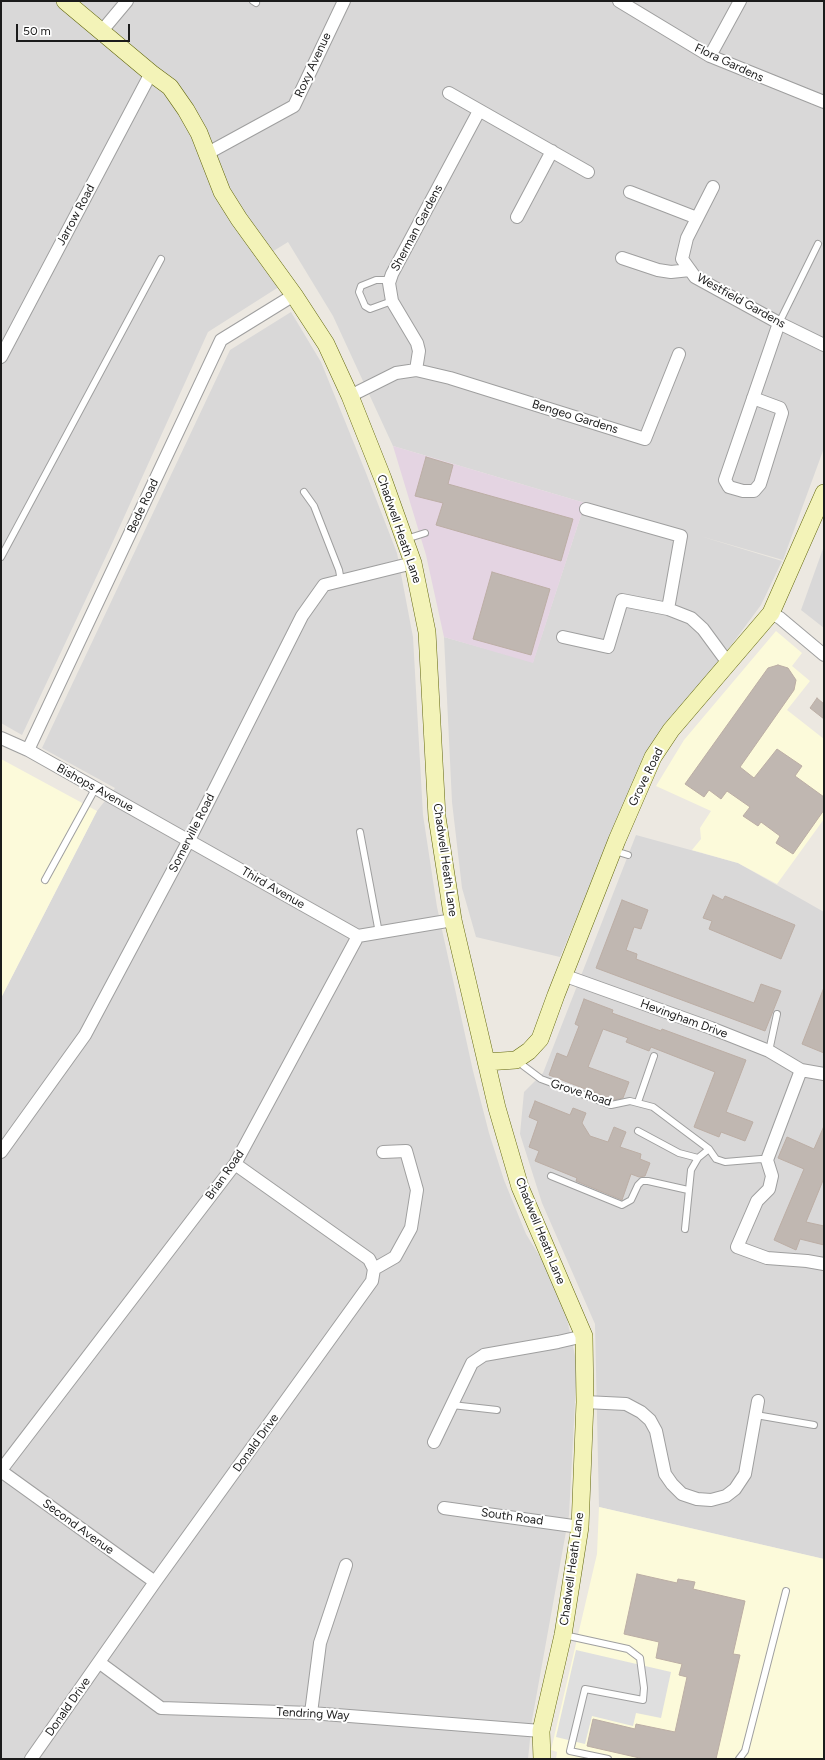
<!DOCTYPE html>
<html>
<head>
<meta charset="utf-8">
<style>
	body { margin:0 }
	#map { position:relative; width:825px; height:1760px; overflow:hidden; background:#ece8e1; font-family:Figtree,sans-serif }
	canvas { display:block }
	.frame { position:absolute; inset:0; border:2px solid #1b1b1b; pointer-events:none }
	.scale { position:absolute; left:16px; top:24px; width:114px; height:18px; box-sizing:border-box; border:2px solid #1b1b1b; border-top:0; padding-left:5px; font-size:12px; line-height:14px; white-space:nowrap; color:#1b1b1b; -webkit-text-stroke:3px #fff; paint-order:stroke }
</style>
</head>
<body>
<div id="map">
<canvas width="825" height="1760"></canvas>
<div class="frame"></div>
<div class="scale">50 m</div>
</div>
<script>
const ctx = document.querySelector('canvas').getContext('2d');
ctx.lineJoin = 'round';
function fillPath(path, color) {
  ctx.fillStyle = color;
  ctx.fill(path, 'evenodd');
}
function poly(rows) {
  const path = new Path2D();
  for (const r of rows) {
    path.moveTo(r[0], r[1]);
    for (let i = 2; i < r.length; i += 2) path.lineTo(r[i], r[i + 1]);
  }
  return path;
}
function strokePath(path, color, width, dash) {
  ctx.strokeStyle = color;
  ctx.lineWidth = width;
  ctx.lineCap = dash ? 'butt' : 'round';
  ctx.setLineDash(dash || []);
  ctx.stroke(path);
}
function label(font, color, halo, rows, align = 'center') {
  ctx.font = font + ' Figtree,sans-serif';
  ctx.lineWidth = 4;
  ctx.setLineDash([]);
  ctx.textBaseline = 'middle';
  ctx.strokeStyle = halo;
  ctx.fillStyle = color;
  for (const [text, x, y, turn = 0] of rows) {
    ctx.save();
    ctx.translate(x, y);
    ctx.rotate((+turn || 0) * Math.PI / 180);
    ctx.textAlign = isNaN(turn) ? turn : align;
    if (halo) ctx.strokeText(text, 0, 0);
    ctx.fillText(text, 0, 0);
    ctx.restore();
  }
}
fillPath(poly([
	[1,1,824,1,824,448,783,560,700,536,782,561,761,605,715,667,633,784,560,957,476,937,462,888,452,802,444,637,533,662,585,503,393,446,333,316,288,242,267,255,285,283,208,332,110,548,22,735,1,723],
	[291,312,321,362,366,473,397,553,413,637,423,815,437,907,473,1071,489,1133,504,1180,526,1234,561,1291,577,1365,569,1515,532,1720,528,1759,1,1759,1,998,97,811,115,788,42,748,230,350],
	[824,546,824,628,801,610],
	[636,835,738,863,824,912,824,1559,599,1507,595,1324,542,1203,520,1134,524,1092,543,1073]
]), '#d9d8d8');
fillPath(poly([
	[393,446,585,503,533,663,444,637,426,555]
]), '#e4d4e2');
fillPath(poly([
	[776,631,802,653,792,666,810,681,787,710,824,739,824,819,777,884,738,863,692,850,701,839,700,828,711,811,656,786,684,740],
	[1,759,97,811,1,998],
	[599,1507,824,1559,824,1759,556,1759,557,1752,551,1750,597,1554]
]), '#fcfada');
fillPath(poly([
	[576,1650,671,1672,661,1718,636,1713,633,1726,592,1716,585,1744,556,1737]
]), '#dfdfdf');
const building = poly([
	[426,457,453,465,448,484,573,519,561,561,436,525,443,503,415,496,426,457],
	[492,572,550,589,531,655,473,639,492,572],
	[778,665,788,668,796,680,794,690,740,767,754,778,777,749,802,766,795,776,824,797,824,810,793,854,776,843,780,836,761,822,758,826,743,816,750,807,727,791,721,799,709,790,704,797,685,784,768,668,778,665],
	[817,698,824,704,824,719,810,708,817,698],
	[713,895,723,900,725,896,795,925,781,959,709,929,712,921,703,918,713,895],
	[622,900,648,910,641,929,634,927,626,950,637,954,636,959,754,1003,761,984,781,991,765,1031,596,968,622,900],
	[823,990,824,990,824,1053,802,1044,823,990],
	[584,999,613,1010,612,1013,661,1031,662,1029,746,1060,726,1112,753,1122,745,1141,721,1132,719,1137,694,1127,715,1072,651,1047,649,1051,626,1042,628,1038,603,1029,588,1067,629,1082,623,1098,614,1100,549,1075,557,1053,567,1057,579,1026,575,1024,584,999],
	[535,1101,570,1115,573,1108,586,1113,582,1123,590,1136,608,1142,614,1127,626,1132,620,1147,641,1154,640,1159,650,1163,645,1176,639,1177,631,1174,622,1200,576,1181,577,1178,535,1161,539,1151,529,1147,538,1121,529,1117,535,1101],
	[824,1126,824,1178,806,1222,824,1226,824,1245,800,1239,796,1250,774,1240,804,1169,778,1158,787,1137,814,1149,824,1126],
	[637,1574,677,1583,678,1579,695,1582,693,1589,745,1601,733,1654,740,1655,716,1759,644,1759,587,1746,593,1719,635,1729,636,1724,675,1732,687,1677,679,1675,682,1664,656,1658,659,1642,624,1634,637,1574]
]);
fillPath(building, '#c0b7b1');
strokePath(building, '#bcaea5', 1);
const lane = poly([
	[253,1,256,3],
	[390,280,376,280,361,286,359,292,365,306,370,309,392,301],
	[779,323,818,244],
	[304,492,314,506,339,570,341,581],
	[406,539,425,533],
	[1,557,161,259],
	[360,832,379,933],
	[615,851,628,855],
	[45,880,95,789],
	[769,1051,777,1014],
	[517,1061,541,1079,611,1105,630,1101,653,1107,709,1149],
	[638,1102,654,1056],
	[638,1131,679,1153,698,1158],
	[551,1176,622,1205,631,1200,638,1185,642,1181,648,1181,688,1190],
	[685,1229,691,1170,698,1158,709,1149,716,1159,725,1162,761,1159,767,1160],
	[452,1405,497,1410],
	[756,1415,814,1425],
	[564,1635,628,1649,640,1658,644,1688,643,1700,585,1689,570,1751,608,1759],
	[739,1759,745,1751,786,1591]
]);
const street = poly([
	[619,1,710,56,824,102],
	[101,32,127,1],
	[710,56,740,1],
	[449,93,588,172],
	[208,153,294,106,344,1],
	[713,187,687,238,682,259,695,277,779,323,824,345],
	[630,192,697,218],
	[517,217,552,151],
	[622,258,658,270,671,272,690,270],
	[1,357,151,73],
	[416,370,450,378,645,439,679,354],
	[350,396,396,373,416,370,419,351,417,343,392,301,389,283,392,274,479,111],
	[753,398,780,408,782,413,760,484,754,491,743,491,729,487,725,480,779,323],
	[586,509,681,536,668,609],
	[771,613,780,618,824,655],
	[563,637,608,647,622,600,668,609,691,618,703,629,728,663],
	[1,738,28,750,358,936],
	[28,750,221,340,294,295],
	[563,975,711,1028,769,1051,801,1070,824,1074],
	[801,1070,767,1160,772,1176,769,1189,757,1201,737,1247,767,1258,807,1261,824,1264],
	[1,1152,85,1035,189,840,302,616,324,585,413,563],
	[374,1269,395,1257,411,1228,417,1190,406,1151,383,1152],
	[585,1402,626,1404,641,1412,650,1420,656,1431,665,1474,672,1484,682,1494,697,1499,711,1500,726,1496,735,1489,745,1474,758,1401],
	[434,1442,472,1363,484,1355,558,1342,584,1336],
	[1,1470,235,1164,358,936,453,920],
	[1,1471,155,1582],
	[444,1508,580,1527],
	[100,1663,161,1708,311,1713,541,1731],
	[311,1713,320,1643,346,1565],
	[31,1759,155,1582,372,1281,374,1269,369,1259,235,1164]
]);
const secondary = poly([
	[65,1,151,73,170,87,186,110,199,133,222,192,239,219,294,295,326,344,350,396,383,479,413,563,427,632,437,817,453,920,497,1108,520,1187,584,1336,585,1402,580,1527,563,1635,541,1731,542,1759],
	[486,1062,516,1060,529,1051,540,1039,556,995,617,840,653,757,671,730,771,613,824,493]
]);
strokePath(lane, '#9f9f9f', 8);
strokePath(street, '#9f9f9f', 14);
strokePath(secondary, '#62670d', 18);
strokePath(lane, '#fff', 6);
strokePath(street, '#fff', 12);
strokePath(secondary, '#f3f3b8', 17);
label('12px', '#1b1b1b', '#fff', [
	["Flora Gardens",729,63,25],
	["Roxy Avenue",313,65,-65],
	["Jarrow Road",76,215,-62],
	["Sherman Gardens",417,228,-62],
	["Westfield Gardens",741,301,29],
	["Bengeo Gardens",575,417,17],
	["Bede Road",143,506,-65],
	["Chadwell Heath Lane",399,529,71],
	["Grove Road",646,777,-64],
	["Bishops Avenue",95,788,29],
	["Somerville Road",192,833,-63],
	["Chadwell Heath Lane",445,860,82],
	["Third Avenue",273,888,30],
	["Hevingham Drive",684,1019,20],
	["Grove Road",581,1093,18],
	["Brian Road",225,1175,-55],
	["Chadwell Heath Lane",540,1231,68],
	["Donald Drive",256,1443,-54],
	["South Road",512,1517,8],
	["Second Avenue",78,1527,36],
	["Chadwell Heath Lane",572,1569,-82],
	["Donald Drive",68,1707,-55],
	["Tendring Way",313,1714,3]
]);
</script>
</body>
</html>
